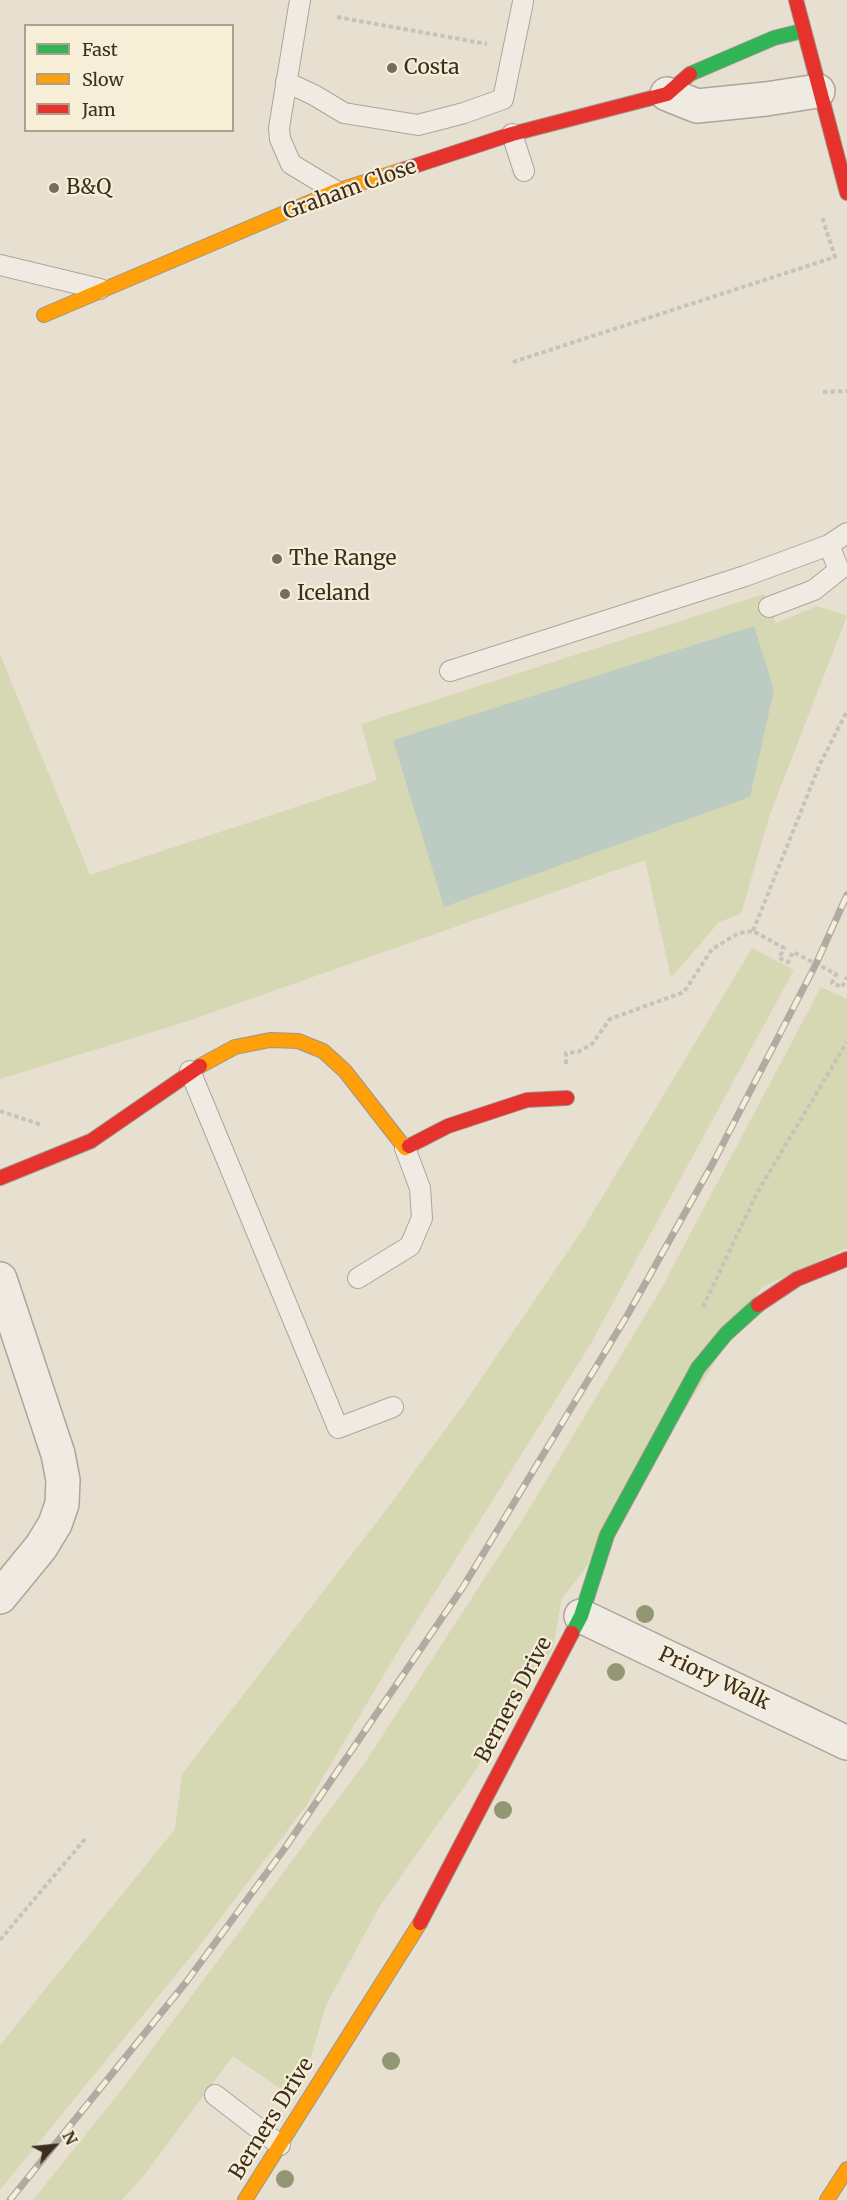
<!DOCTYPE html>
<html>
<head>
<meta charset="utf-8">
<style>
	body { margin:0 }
	#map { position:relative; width:847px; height:2200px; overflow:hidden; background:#e7e0d1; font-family:Merriweather,serif }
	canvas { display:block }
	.legend { position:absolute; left:24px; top:24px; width:210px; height:108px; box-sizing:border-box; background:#f7eed8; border:2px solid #ada18e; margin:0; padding:8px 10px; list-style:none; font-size:18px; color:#3d2e20 }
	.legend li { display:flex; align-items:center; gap:12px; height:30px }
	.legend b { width:30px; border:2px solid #ada18e }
	.north { position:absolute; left:24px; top:2116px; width:60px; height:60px; -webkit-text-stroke:4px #f7eed8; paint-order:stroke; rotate:63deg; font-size:16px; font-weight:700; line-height:24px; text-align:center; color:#3d2e20 }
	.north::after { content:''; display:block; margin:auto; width:21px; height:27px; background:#3d2e20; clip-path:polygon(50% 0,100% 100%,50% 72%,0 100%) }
</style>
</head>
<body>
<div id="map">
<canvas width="847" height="2200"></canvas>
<ul class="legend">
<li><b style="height:8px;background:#30b455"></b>Fast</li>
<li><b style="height:8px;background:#ff9f0a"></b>Slow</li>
<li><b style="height:8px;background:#e5322d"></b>Jam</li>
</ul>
<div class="north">N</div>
</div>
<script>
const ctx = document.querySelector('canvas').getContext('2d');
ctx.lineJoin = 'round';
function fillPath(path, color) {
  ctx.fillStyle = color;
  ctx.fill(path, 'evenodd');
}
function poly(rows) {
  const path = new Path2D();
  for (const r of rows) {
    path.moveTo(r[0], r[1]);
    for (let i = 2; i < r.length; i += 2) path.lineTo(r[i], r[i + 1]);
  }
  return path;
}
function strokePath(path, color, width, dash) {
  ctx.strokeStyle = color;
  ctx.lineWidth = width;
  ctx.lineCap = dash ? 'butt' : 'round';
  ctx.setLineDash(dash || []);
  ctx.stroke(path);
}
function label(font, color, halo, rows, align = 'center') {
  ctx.font = font + ' Merriweather,serif';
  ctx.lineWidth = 4.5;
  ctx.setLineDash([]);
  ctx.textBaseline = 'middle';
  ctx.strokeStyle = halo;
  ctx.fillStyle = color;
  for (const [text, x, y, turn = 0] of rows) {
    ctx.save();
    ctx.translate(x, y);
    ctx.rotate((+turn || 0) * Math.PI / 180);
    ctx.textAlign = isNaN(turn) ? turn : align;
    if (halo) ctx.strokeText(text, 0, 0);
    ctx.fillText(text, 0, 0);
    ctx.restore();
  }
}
fillPath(poly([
	[764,594,776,623,817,606,847,616,769,817,741,914,719,922,671,978,645,860,185,1022,0,1079,0,654,90,875,377,780,361,724],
	[752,948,794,970,590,1345,398,1651,306,1806,197,1949,0,2190,0,2045,175,1829,182,1774,386,1510,464,1404,583,1229],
	[821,987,847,999,847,1248,762,1287,583,1572,562,1598,553,1648,471,1777,380,1906,326,2005,309,2064,285,2092,233,2056,145,2174,122,2200,33,2200,123,2088,364,1764,523,1519,661,1289]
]), '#d6d7b3');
fillPath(poly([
	[754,626,774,690,750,797,444,907,393,740]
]), '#bcccc2');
const lane = poly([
	[300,0,279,128,280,139,291,164,336,191],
	[286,82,314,95,344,113,418,125,464,113,503,99,523,2],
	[512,134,524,171],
	[0,265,100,289],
	[769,607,814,590,839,570,829,545],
	[450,671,745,576,829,545,847,533],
	[190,1071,338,1428,393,1407],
	[358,1278,410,1246,422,1218,420,1188,405,1148],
	[215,2095,280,2145]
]);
const street = poly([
	[667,94,697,106,766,99,818,91],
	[0,1279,58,1454,63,1480,62,1504,55,1524,41,1547,0,1597],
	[581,1616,847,1743]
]);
const fast = poly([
	[690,74,774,38,802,31],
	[572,1633,581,1616,607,1535,698,1368,726,1334,758,1305]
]);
const slow = poly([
	[44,315,336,191,402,170],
	[200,1066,235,1047,270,1040,298,1041,323,1051,345,1071,405,1148,409,1146],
	[245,2200,420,1923],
	[827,2200,847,2169]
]);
const jam = poly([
	[796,0,847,193],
	[402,170,512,134,667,94,690,74],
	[409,1146,448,1126,527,1100,567,1098],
	[0,1178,91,1141,200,1066],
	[758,1305,797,1279,847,1259],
	[420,1923,572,1633]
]);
strokePath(lane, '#ada599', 22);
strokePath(street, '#ada599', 36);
strokePath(fast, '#9c958a', 16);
strokePath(slow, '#9c958a', 16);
strokePath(jam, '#9c958a', 16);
strokePath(poly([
	[337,17,487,44],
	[513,362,835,257,822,217],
	[823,392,847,391],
	[753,931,820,764,847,711],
	[566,1064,566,1053,578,1052,592,1044,610,1019,684,992,712,949,739,933,753,931,784,948,779,958,788,962,793,952,836,974,832,983,842,987,847,977],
	[0,1111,42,1125],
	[703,1307,757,1193,847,1042],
	[0,1940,85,1839]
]), '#c8c2b9', 4, [4.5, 3]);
strokePath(lane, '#efebe3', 20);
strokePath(street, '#efebe3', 33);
strokePath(fast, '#30b455', 14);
strokePath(slow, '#ff9f0a', 14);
strokePath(jam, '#e5322d', 14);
const rail = poly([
	[10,2200,187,1981,285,1848,463,1587,628,1314,713,1163,816,964,847,895]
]);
strokePath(rail, '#afaaa2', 7);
strokePath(rail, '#f7eed8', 4.5, [14]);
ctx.fillStyle = '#929673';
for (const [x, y] of [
	[645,1614],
	[616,1672],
	[503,1810],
	[391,2061],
	[285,2179]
]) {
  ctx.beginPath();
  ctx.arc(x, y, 9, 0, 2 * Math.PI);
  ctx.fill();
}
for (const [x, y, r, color] of [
	[392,68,6,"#786c5e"],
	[54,188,6,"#786c5e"],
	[277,559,6,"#786c5e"],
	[285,594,6,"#786c5e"]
]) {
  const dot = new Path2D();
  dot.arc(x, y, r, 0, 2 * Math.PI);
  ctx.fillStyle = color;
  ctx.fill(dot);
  strokePath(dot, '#f7eed8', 2);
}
label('21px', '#3d2e20', '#f7eed8', [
	["Costa",404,68],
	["B&Q",66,188],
	["The Range",289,559],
	["Iceland",297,594]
], 'left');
label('21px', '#3d2e20', '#f7eed8', [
	["Graham Close",350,190,-20],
	["Priory Walk",714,1679,25],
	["Berners Drive",514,1700,-62],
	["Berners Drive",272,2119,-58]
]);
</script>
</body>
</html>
